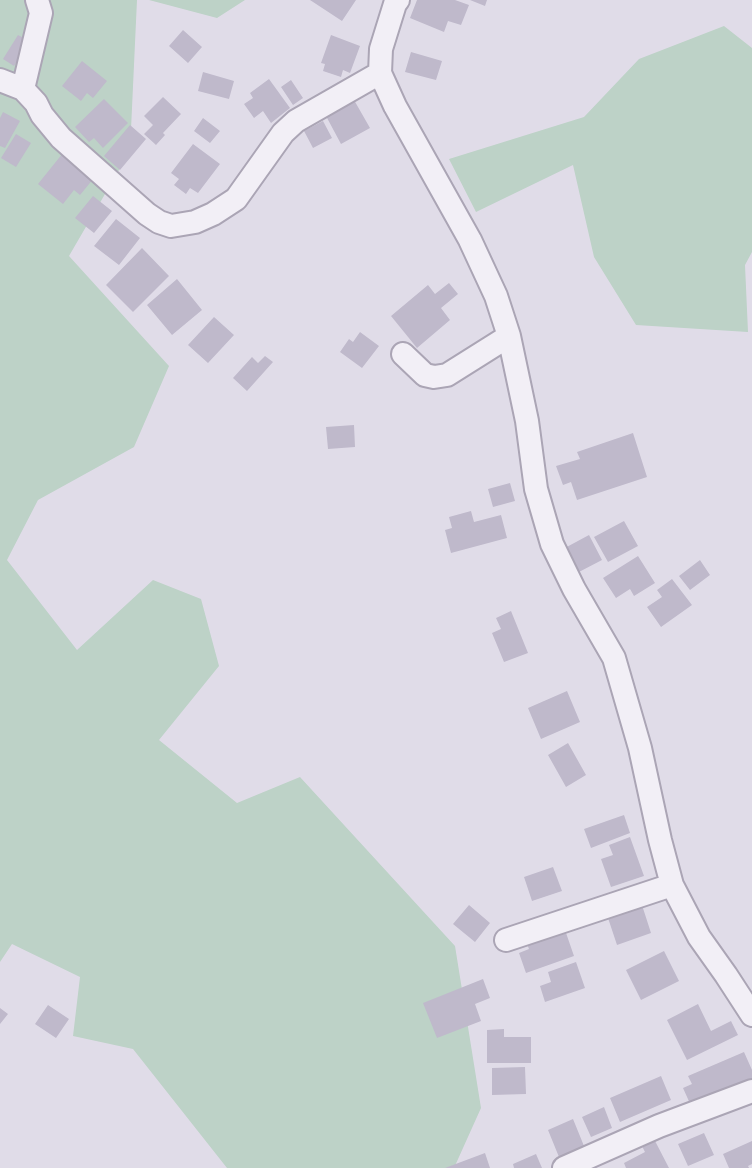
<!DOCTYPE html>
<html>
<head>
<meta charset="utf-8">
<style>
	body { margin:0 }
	canvas { display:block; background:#e0dce8 }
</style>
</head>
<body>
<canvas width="752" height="1168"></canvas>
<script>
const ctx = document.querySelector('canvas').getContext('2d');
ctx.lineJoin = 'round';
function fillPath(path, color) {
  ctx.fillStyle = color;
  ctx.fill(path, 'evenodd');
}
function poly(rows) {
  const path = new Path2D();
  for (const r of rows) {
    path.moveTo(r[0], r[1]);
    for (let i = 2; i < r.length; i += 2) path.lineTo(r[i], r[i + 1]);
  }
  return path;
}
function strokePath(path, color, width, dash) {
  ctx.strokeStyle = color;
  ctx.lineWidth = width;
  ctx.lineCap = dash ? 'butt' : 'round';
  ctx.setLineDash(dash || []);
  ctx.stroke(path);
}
fillPath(poly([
	[0,0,137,0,130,151,69,256,169,366,134,447,38,500,7,560,77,650,153,580,201,599,219,666,159,740,237,803,300,777,455,946,481,1108,454,1168,227,1168,133,1049,73,1036,80,977,12,944,0,962],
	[149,0,245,0,217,18],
	[724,26,752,48,752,252,745,265,748,332,636,325,594,257,573,165,476,212,449,159,584,117,639,59]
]), '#bdd2c7');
fillPath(poly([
	[310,0,356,0,342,21],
	[417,0,455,0,469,5,461,25,448,21,444,32,410,18],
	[470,0,487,0,485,6],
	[183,30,202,47,188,63,169,46],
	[18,35,30,41,14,66,3,59],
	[331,35,360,46,350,73,343,70,341,77,323,71,325,64,321,63],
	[411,52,442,61,436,80,405,72],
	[82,61,107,81,93,98,87,93,81,101,62,86],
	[203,72,234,81,229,99,198,91],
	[269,79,290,108,271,123,263,111,254,118,244,104,253,98,250,93],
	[291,80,303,98,293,105,281,87],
	[163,97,181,114,163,133,165,135,156,145,144,134,153,125,144,116],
	[104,99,128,123,103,148,94,138,89,142,75,127],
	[354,100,370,128,341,144,326,116],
	[3,112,20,121,5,148,0,146,0,118],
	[203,118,220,131,210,143,194,131],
	[323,121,332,138,313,148,304,131],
	[130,125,146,139,120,170,104,156],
	[16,134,31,143,16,167,1,158],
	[193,144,220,164,198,193,190,188,186,194,174,185,179,179,171,173],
	[63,153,94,178,80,195,74,190,63,204,38,184],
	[93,196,112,211,94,233,75,218],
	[116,219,140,238,119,265,94,246],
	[142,248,169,276,133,312,106,285],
	[177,279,202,310,172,335,147,305],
	[449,283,458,294,441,308,450,320,417,348,391,316,428,285,435,294],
	[214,317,234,335,208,363,188,345],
	[360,332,379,346,362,368,340,352,349,339,353,342],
	[265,356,273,362,247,391,233,378,252,357,258,363],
	[354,425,355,447,328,449,326,427],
	[633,433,647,477,577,500,571,482,563,485,556,466,580,459,577,452],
	[510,483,515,501,493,507,488,489],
	[471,511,474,522,501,515,507,538,451,553,445,530,452,528,449,517],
	[624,521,638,546,608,562,594,537],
	[589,535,602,560,577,573,563,549],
	[638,556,655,583,634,596,630,589,616,598,603,578],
	[700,560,710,575,690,590,679,576],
	[672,579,692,605,661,627,647,607,662,597,657,590],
	[511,611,528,653,504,662,492,633,501,629,496,618],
	[567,691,580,722,541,739,528,708],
	[568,743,586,775,566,787,548,755],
	[624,815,630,833,591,848,584,829],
	[630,837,644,876,611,887,601,859,613,855,609,845],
	[553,867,562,891,532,901,524,877],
	[641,902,651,933,617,945,605,909],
	[469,905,490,923,475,942,453,924],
	[565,930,574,956,526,973,519,953,529,949,527,944],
	[664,951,679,981,641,1000,626,970],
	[576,962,585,988,545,1002,540,986,551,982,548,972],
	[483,979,490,998,475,1004,481,1021,437,1038,423,1003],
	[698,1004,711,1031,731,1021,738,1035,687,1060,667,1020],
	[48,1005,69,1019,56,1038,35,1024],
	[0,1008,8,1014,0,1024],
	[504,1029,504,1037,531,1037,531,1063,487,1063,487,1030],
	[744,1052,752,1070,752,1083,692,1108,683,1088,692,1084,688,1076],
	[525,1067,526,1094,492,1095,492,1068],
	[661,1076,671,1100,620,1122,610,1098],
	[604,1107,612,1128,591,1137,582,1117],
	[573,1119,584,1146,559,1157,548,1130],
	[704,1133,714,1155,688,1166,678,1144],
	[654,1139,669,1168,626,1168,624,1163,645,1152,642,1146],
	[752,1141,752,1164,748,1166,749,1168,729,1168,723,1154],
	[485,1153,490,1168,445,1168],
	[536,1154,542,1168,514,1168,513,1164]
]), '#bfb9cb');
const minor = poly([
	[398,0,395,4,381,49,380,73,395,106,470,240,496,296,509,336,527,421,536,489,552,544,574,589,614,658,640,748,660,840,672,885,699,937,726,975,752,1015],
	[0,80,23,89,36,103,42,115,61,138,147,214,159,222,171,226,195,222,213,214,236,199,283,133,296,121,380,73],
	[23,89,41,13,37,0],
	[403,354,425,375,434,377,447,375,509,336],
	[506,940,672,885],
	[564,1168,659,1126,752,1091]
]);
strokePath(minor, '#aba5b5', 26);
strokePath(minor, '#f2eff6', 22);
</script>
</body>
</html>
